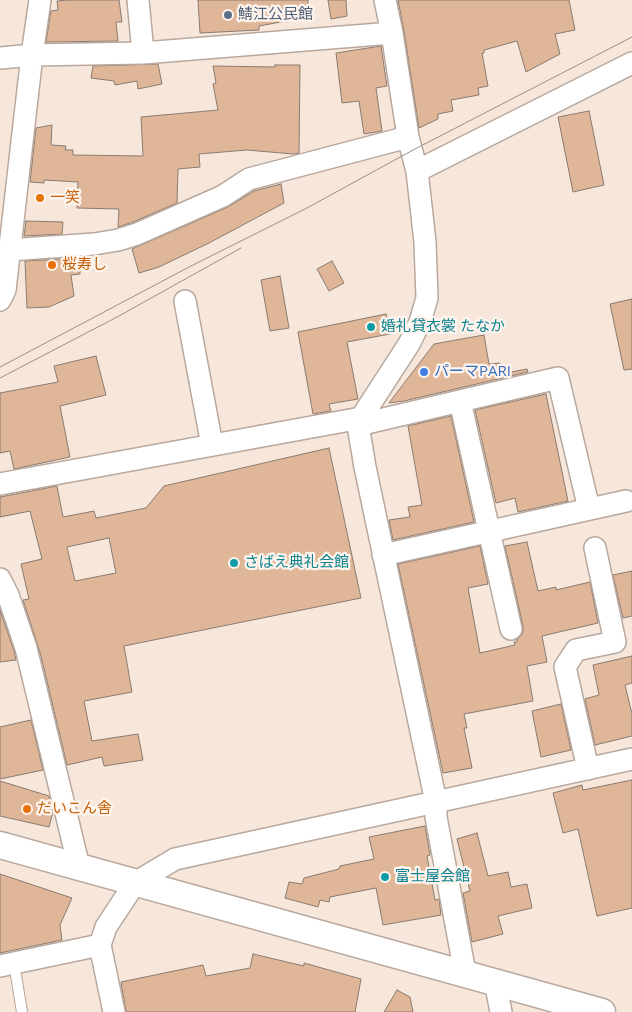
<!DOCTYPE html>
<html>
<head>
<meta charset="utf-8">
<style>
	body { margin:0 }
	canvas { display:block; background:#f7e7db }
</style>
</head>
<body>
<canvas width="632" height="1012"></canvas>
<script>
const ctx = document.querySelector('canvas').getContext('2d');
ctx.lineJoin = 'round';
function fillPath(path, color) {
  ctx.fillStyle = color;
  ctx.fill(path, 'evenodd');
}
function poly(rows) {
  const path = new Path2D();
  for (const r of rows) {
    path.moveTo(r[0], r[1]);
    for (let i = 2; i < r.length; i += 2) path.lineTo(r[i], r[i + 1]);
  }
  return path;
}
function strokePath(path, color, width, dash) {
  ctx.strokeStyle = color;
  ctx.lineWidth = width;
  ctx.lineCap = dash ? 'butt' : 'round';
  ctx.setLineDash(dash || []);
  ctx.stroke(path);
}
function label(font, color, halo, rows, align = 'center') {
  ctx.font = font + ' "Open Sans","Noto Sans JP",sans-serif';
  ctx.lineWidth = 4.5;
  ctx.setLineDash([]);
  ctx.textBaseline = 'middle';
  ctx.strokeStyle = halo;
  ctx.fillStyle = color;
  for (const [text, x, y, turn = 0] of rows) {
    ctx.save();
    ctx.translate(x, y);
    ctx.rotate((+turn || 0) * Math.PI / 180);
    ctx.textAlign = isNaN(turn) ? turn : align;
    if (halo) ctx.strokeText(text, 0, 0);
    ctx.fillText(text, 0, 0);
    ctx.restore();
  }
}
const building = poly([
	[67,0,119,0,122,22,116,22,118,41,46,42,51,11,58,10,57,1,67,0],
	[198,0,308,0,308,17,259,26,259,30,200,33,198,0],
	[328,0,346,0,347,16,331,19,328,0],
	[398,0,569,0,575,30,555,34,560,54,526,72,517,41,484,50,484,53,482,53,488,86,478,88,479,95,451,100,453,111,438,114,438,119,419,128,404,31,398,0],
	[381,46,387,86,376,88,382,131,364,134,359,101,342,103,336,53,381,46],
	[158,64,162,84,138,89,137,81,115,85,114,81,91,78,93,66,158,64],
	[275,65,300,65,299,153,293,154,247,150,199,154,200,167,178,169,177,203,133,222,118,227,119,209,77,208,78,182,44,180,44,183,30,182,36,128,52,125,51,145,66,146,65,150,73,150,73,155,143,156,141,117,218,110,213,84,216,83,213,66,275,67,275,65],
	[589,111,604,185,573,192,558,117,589,111],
	[281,184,284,203,209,243,159,267,139,273,132,249,228,207,254,191,281,184],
	[26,221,63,222,62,234,24,236,26,221],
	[79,258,80,274,71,275,74,296,49,307,27,308,25,261,79,258],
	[332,261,344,283,329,291,317,269,332,261],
	[280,276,289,328,270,331,261,280,280,276],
	[632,299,632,369,624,370,610,304,632,299],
	[386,314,390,334,347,342,358,399,329,404,331,411,313,414,298,332,386,314],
	[484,335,489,364,500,363,501,374,527,369,528,372,404,401,389,403,434,344,484,335],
	[96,356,106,395,60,406,70,457,14,469,10,451,0,453,0,393,58,382,54,366,96,356],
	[546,394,568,501,518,512,515,498,496,503,475,410,546,394],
	[451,416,474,522,393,540,389,520,410,517,408,507,422,505,408,426,451,416],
	[329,448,361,598,124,646,132,692,84,701,92,741,138,734,143,760,104,766,102,757,67,765,41,656,23,600,29,599,21,564,42,559,30,511,0,517,0,497,57,486,63,517,94,511,96,518,146,508,164,486,329,448],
	[109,538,116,573,75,581,67,547,109,538],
	[527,542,538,591,556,587,556,590,590,582,598,623,542,636,547,662,527,666,533,701,464,714,467,728,464,728,472,768,443,773,398,564,480,546,488,584,468,588,480,653,515,645,514,642,517,642,517,640,523,633,523,626,505,546,527,542],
	[632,571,632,616,623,618,613,575,632,571],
	[0,610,14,651,16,660,0,662,0,610],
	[632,656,632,683,625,685,632,714,632,736,595,745,585,699,599,695,593,665,632,656],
	[561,704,571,750,541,757,532,711,561,704],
	[31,720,43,770,0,779,0,727,31,720],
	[632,780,632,908,597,916,578,829,563,833,553,793,582,785,583,790,632,780],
	[0,781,49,796,53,812,49,827,0,816,0,781],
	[425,826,430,855,427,856,435,900,439,899,441,915,383,925,376,888,330,897,329,902,320,900,318,907,285,898,289,882,302,884,304,878,339,869,340,866,374,859,369,837,425,826],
	[477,833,488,876,508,872,511,887,527,884,532,908,498,916,503,934,472,942,463,893,470,891,457,839,477,833],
	[0,874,72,898,60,925,62,940,0,953,0,874],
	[253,954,304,966,304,963,361,979,355,1012,126,1012,121,982,203,965,206,976,250,968,253,954],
	[397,990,410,997,413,1012,384,1012,397,990]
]);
fillPath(building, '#dfb697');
strokePath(building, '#897b71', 1);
const service = poly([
	[14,963,22,1012]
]);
const minor = poly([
	[138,0,143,53],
	[385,0,392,33,408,137,417,171,425,242,427,298,420,322,409,344,361,418,358,425,365,467,436,802,436,817,465,973],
	[0,58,32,55,143,53,392,33],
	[417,171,632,63],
	[9,250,94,244,118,240,137,234,223,196,249,179,408,137],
	[0,300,5,290,32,55,40,0],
	[185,301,212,445],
	[460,401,511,629],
	[358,425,558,378,589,509],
	[0,484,361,418],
	[383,555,626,501],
	[0,579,8,595,26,648,79,867],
	[588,769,565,667,576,650,615,642,595,548],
	[0,966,100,945],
	[495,981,501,1012],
	[114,1012,100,945,106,927,135,883,175,859,632,759]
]);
const tertiary = poly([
	[0,845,602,1012]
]);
strokePath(service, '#b8a89d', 12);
strokePath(minor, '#b8a89d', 24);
strokePath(tertiary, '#b8a89d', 29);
strokePath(service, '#fff', 10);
strokePath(minor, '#fff', 21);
strokePath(tertiary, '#fff', 26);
strokePath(poly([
	[0,367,191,266,307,208,413,150,632,37],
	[0,378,119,316,241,248]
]), '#998e85', 1);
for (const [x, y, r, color] of [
	[228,15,5,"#5c6f8a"],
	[40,198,5,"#e8710a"],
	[52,265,5,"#e8710a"],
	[371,327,5,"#0f9aa8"],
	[424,372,5,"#3f7fe0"],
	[234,563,5,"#0f9aa8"],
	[27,809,5,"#e8710a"],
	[385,877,5,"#0f9aa8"]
]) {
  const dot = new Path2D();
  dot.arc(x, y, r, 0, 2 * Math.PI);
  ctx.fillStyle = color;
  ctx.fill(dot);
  strokePath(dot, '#fff5ee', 2);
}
label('15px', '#4e5e75', '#fff5ee', [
	["鯖江公民館",238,15]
], 'left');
label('15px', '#c56008', '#fff5ee', [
	["一笑",50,198],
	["桜寿し",62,265],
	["だいこん舎",37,809]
], 'left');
label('15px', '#0d838f', '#fff5ee', [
	["婚礼貸衣裳 たなか",381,327],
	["さばえ典礼会館",244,563],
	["富士屋会館",395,877]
], 'left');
label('15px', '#366cbe', '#fff5ee', [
	["パーマPARI",434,372]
], 'left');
</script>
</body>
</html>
